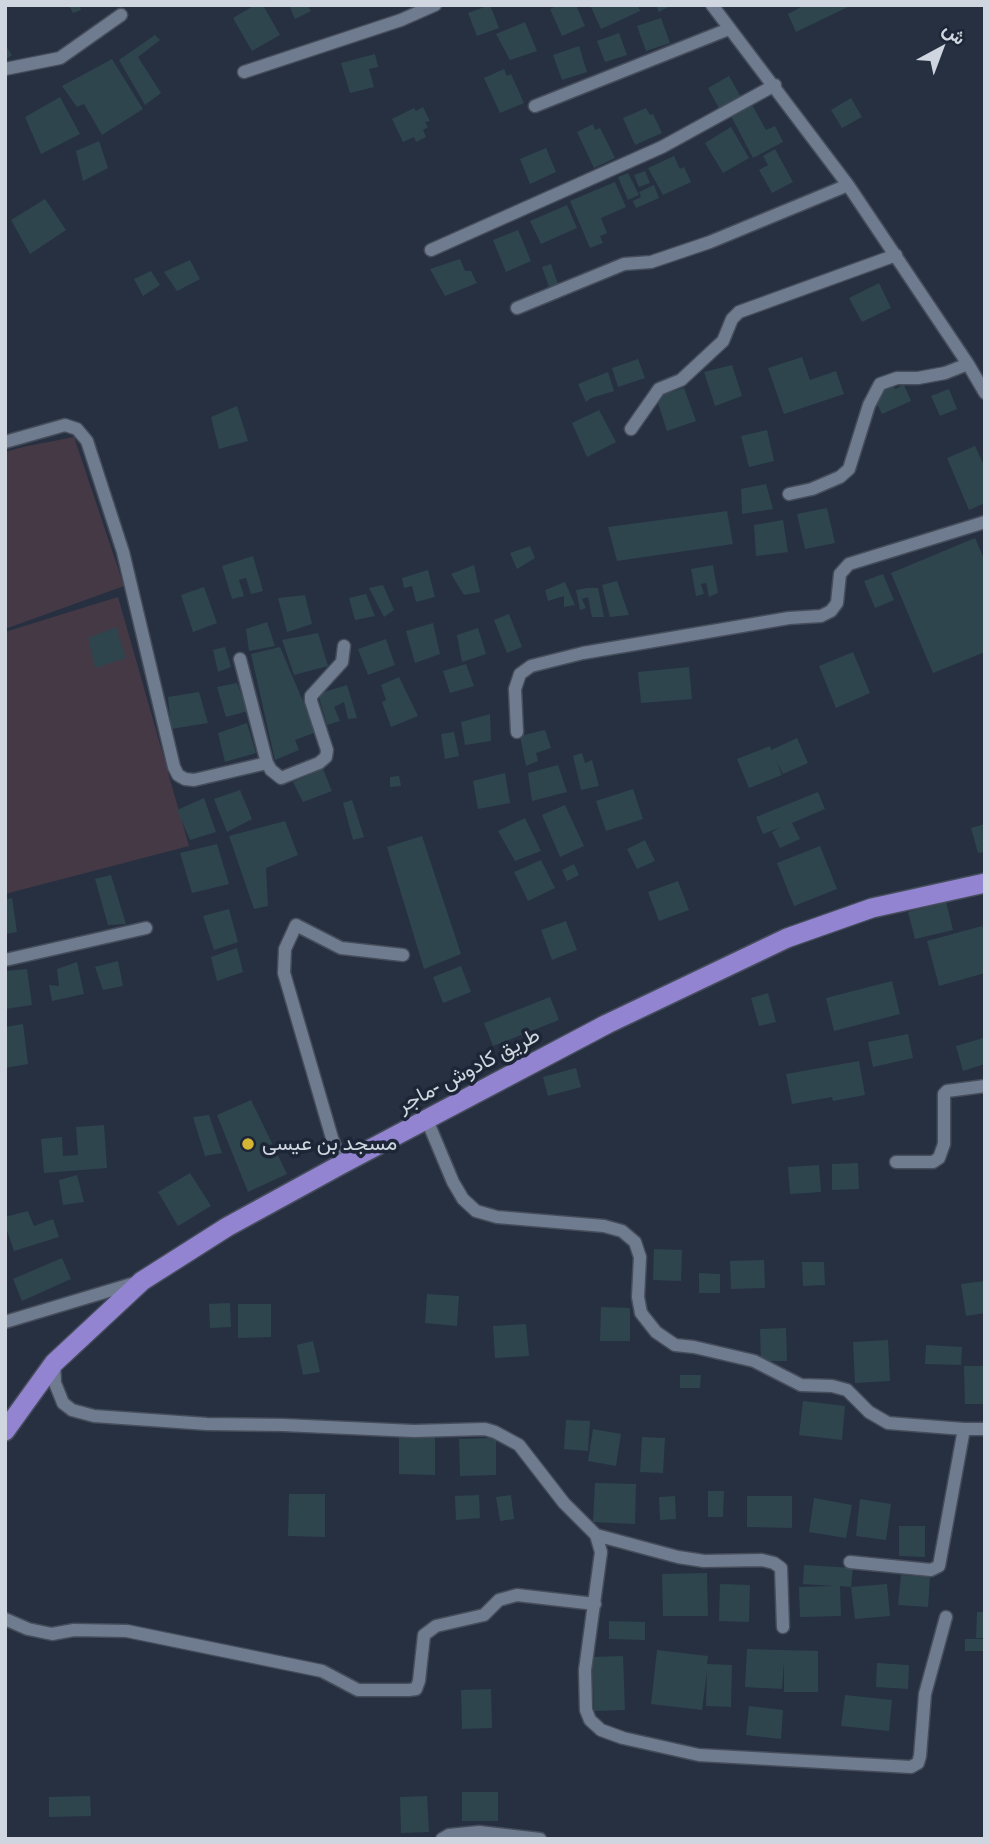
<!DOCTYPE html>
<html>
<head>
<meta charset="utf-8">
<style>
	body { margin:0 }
	#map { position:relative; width:990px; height:1844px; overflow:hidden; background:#263041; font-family:"Archivo Narrow",Vazirmatn,sans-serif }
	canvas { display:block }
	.frame { position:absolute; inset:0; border:7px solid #cfd6e0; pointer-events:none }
	.north { position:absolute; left:906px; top:14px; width:70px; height:70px; -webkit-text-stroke:5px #1d2636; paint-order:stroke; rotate:41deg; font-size:19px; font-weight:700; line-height:28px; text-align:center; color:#cfd6e0 }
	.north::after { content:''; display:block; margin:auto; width:24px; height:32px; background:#cfd6e0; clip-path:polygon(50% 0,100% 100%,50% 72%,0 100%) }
</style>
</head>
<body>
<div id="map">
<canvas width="990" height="1844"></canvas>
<div class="frame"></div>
<div class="north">ش</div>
</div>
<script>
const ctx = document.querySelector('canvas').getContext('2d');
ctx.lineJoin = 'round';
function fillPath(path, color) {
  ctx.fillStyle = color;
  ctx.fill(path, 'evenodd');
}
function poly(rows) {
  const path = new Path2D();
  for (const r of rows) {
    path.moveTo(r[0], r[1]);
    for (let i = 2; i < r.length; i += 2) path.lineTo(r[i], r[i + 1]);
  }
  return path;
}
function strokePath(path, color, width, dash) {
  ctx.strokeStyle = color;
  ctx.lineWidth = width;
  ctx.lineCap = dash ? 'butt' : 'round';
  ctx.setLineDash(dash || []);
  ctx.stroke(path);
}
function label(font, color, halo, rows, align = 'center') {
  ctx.font = font + ' "Archivo Narrow",Vazirmatn,sans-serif';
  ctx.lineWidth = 7;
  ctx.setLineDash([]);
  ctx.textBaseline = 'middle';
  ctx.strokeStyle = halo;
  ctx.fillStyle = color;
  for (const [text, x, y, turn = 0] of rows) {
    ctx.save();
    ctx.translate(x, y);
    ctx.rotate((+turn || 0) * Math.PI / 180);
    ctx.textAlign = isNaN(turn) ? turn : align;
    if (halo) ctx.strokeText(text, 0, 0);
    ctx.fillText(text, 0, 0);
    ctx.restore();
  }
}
fillPath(poly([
	[74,437,124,586,5,629,5,452,23,447],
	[118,597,189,846,5,894,5,632]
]), '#463946');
fillPath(poly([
	[69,5,79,5,81,10,73,13],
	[255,5,263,5,280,35,252,51,233,18],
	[289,5,307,5,311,11,295,19],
	[490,5,499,28,477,36,468,13],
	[558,5,576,5,585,26,562,36,550,9],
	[590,5,638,5,640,11,601,29],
	[656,5,672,5,659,12],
	[805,5,852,5,796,32,788,14],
	[661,18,670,43,646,51,637,26],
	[525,22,537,51,510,60,496,34],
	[619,33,627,55,605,62,597,41],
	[155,35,160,40,138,57,161,93,145,105,119,60],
	[5,45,12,55,5,60],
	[579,46,587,72,562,80,553,55],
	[375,54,378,67,369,69,374,87,350,93,341,63],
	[112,59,143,109,102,135,84,104,77,107,62,86],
	[504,69,507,76,511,74,524,103,500,113,484,78],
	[729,76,742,99,720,110,708,88],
	[60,97,80,134,41,154,25,117],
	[851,98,862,117,842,128,831,110],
	[752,105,766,130,775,126,783,142,753,158,731,116],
	[423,107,430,121,425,122,428,127,423,130,426,137,416,142,414,137,403,142,392,119,414,108,416,111],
	[646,108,650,115,653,114,662,133,635,145,623,118],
	[593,124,595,130,600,128,615,158,594,168,577,132],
	[731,127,749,158,723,173,705,143],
	[99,141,108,168,83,181,76,151],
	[546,148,556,172,530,184,520,159],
	[775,149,793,182,772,193,759,170,768,165,763,156],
	[674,156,680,169,684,167,691,182,663,195,648,168],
	[645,171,650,183,639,187,634,175],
	[628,173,639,195,628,200,618,177],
	[615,182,626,207,601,218,607,233,600,236,603,243,590,248,570,201],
	[654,185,659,198,636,208,633,201,641,197,639,192],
	[45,199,66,230,30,254,11,220],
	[567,205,577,228,541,244,530,221],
	[518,230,531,261,506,272,493,240],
	[460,259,465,271,471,271,477,283,445,296,430,269],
	[190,260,200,279,177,291,164,272],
	[551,264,558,284,549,287,542,267],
	[151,271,160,285,143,296,134,279],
	[879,283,891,308,862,322,849,298],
	[802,357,810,380,836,371,844,394,784,414,768,368],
	[638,359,645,378,618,387,612,368],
	[732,365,742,396,715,406,704,372],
	[608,372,614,391,591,398,586,402,578,384],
	[893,382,895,389,904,385,911,401,882,414,873,396,883,392,881,388],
	[684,388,696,421,667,431,656,397],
	[949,389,957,409,940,416,931,396],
	[237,406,248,441,219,449,211,417],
	[599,410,616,442,587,457,572,423],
	[767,430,774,461,749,467,741,436],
	[975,446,985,468,985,503,969,510,947,458],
	[766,484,773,509,742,514,741,489],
	[827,508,835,543,805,549,797,514],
	[727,511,733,544,617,561,608,527],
	[783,520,788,552,756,556,754,525],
	[975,538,985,561,985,652,933,673,891,573],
	[530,546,535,558,517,569,510,553],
	[253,556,263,591,251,594,246,578,239,580,244,596,232,599,222,566],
	[474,565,480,592,464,595,451,574],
	[713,565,718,593,709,597,706,583,701,584,704,594,696,596,691,569],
	[428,570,435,597,416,602,412,586,404,588,402,578],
	[883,574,894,600,875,608,864,581],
	[617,581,629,615,610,617,602,585],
	[565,582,575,605,564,607,564,596,548,601,545,590],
	[383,585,394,610,384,617,369,588],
	[204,587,217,623,193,632,181,595],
	[587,588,598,588,604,617,592,617,588,597,582,599,586,608,580,610,576,590],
	[366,594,375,616,355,620,349,598],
	[305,595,312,624,287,632,278,598],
	[509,614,522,647,507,653,494,620],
	[267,622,275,646,249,651,246,629],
	[433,623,440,654,415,663,406,631],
	[116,627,126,658,95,668,88,638],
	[478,628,486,654,462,662,457,635],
	[318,633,328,666,294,675,282,640],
	[386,639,395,665,368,675,358,649],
	[225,647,231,667,218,672,213,650],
	[280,647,316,732,295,740,299,750,275,760,251,654],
	[853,652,870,693,836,708,819,666],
	[466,664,474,686,450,693,443,671],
	[689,667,692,699,641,703,638,672],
	[399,677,418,716,391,727,382,702,386,700,381,685],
	[237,683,248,711,226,717,217,687],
	[347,685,357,718,348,719,344,702,334,707,340,721,327,725,318,694],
	[199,692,208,723,171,729,168,697],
	[490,714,491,741,465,745,461,722],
	[247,723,256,753,225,762,218,733],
	[545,730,551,748,536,753,538,761,526,766,520,736],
	[454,732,459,756,445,759,441,734],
	[797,738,808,763,783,774,776,760,782,775,749,788,737,759,770,746,771,750],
	[582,753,585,763,592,760,599,786,581,790,573,756],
	[558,765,567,792,532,801,528,773],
	[323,769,332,791,303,802,293,782],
	[505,773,510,803,478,809,473,781],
	[399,776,401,786,390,787,390,777],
	[633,789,643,819,606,831,596,801],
	[240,790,252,819,227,832,214,799],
	[818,792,825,809,792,823,800,839,780,848,772,832,781,827,763,834,756,817],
	[204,798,216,832,190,840,177,810],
	[352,800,364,837,353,840,343,803],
	[565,805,584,846,560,857,542,815],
	[525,818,541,851,515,861,498,831],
	[285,821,298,855,266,868,268,906,254,909,229,836],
	[985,824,985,852,978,853,971,828],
	[422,836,461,954,424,969,387,847],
	[645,840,655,861,637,869,627,849],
	[217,844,229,884,192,893,180,853],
	[820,846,837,889,794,906,777,863],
	[541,860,555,888,528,901,514,872],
	[574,864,579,875,567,881,562,870],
	[111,875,126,924,108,925,95,879],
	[678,881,689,910,659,921,648,892],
	[12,898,17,932,5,934,5,900],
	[946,902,953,930,915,939,908,912],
	[229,909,238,942,214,950,203,916],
	[566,921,577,950,552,960,541,930],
	[982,926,985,934,985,973,939,986,927,941],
	[237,948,243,972,217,981,211,957],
	[118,961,123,986,103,990,95,967],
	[77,962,84,994,52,1001,49,985,59,986,57,969],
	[461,966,471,992,443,1003,433,977],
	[27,969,32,1005,5,1009,5,971],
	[892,981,900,1014,834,1031,826,998],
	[768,993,776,1022,759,1026,751,998],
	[550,997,559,1020,493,1046,484,1023],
	[23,1024,28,1064,5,1068,5,1027],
	[908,1034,913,1058,873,1067,868,1042],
	[983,1038,985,1064,963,1071,956,1046],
	[859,1061,865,1095,833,1101,832,1097,792,1104,786,1074],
	[576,1068,581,1087,548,1096,543,1077],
	[251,1100,287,1174,248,1192,217,1115],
	[209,1115,222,1153,205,1156,193,1117],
	[104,1125,107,1168,44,1173,41,1139,62,1137,63,1156,78,1155,76,1127],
	[858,1163,859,1189,832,1190,832,1164],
	[819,1165,821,1192,790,1194,788,1167],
	[190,1173,211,1206,178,1226,158,1192],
	[77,1175,84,1202,63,1205,59,1180],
	[28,1211,34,1226,53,1219,59,1237,14,1251,5,1225,5,1217],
	[654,1249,682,1250,681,1281,653,1280],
	[62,1258,71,1279,22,1301,13,1279],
	[764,1260,765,1288,731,1289,730,1261],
	[802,1262,824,1262,825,1285,803,1286],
	[699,1273,720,1274,720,1293,699,1293],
	[985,1281,985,1313,966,1316,961,1284],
	[427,1294,459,1296,457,1326,425,1323],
	[230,1303,231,1327,210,1328,209,1304],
	[238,1304,271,1304,271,1337,238,1338],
	[601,1307,630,1308,630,1341,600,1341],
	[526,1324,529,1356,495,1358,493,1326],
	[786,1328,787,1361,761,1361,760,1329],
	[888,1340,890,1381,855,1383,853,1342],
	[313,1341,320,1372,303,1375,297,1345],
	[926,1345,962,1347,961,1365,925,1364],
	[964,1366,985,1366,985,1404,965,1404],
	[680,1375,701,1375,700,1388,680,1388],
	[803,1401,845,1406,842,1440,799,1435],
	[566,1420,590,1421,588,1451,564,1449],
	[593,1429,621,1434,616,1466,588,1461],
	[399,1437,435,1438,435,1475,399,1474],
	[642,1437,665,1438,663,1473,640,1472],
	[496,1438,496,1475,460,1476,459,1439],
	[595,1483,636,1484,635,1524,593,1522],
	[708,1491,724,1491,723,1517,708,1517],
	[289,1494,325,1494,325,1537,288,1536],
	[479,1495,480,1518,456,1520,455,1496],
	[511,1495,514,1519,500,1521,496,1497],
	[675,1496,676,1519,660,1520,659,1497],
	[747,1496,792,1496,792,1528,747,1527],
	[814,1498,852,1505,846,1538,809,1532],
	[860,1499,891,1504,886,1540,856,1536],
	[899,1526,925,1526,925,1557,899,1556],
	[804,1565,853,1568,851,1587,887,1584,890,1616,855,1619,851,1587,840,1586,841,1616,800,1617,799,1587,835,1586,803,1584],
	[707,1573,708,1616,663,1616,662,1574],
	[901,1575,930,1577,928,1607,898,1605],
	[720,1584,750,1585,749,1622,719,1621],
	[977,1612,985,1612,985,1638,976,1638],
	[609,1621,645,1622,645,1640,609,1639],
	[965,1639,985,1639,985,1651,965,1651],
	[747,1649,818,1651,818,1692,784,1692,784,1662,782,1689,745,1687],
	[657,1650,708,1656,707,1664,732,1665,731,1707,706,1706,707,1671,702,1710,651,1704],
	[623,1656,625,1710,594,1711,592,1657],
	[877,1663,909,1665,908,1689,876,1687],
	[491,1689,492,1728,462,1729,461,1690],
	[845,1695,892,1700,889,1731,841,1726],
	[749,1706,783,1710,781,1739,746,1735],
	[462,1792,498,1792,498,1821,462,1821],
	[90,1796,91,1816,49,1817,49,1797],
	[427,1796,429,1832,401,1833,400,1797]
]), '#2e454e');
const minor = poly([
	[712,5,848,185,968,364,985,393],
	[5,69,60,58,121,15],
	[244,72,401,20,435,5],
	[535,106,729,29],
	[431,250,662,147,775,85],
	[517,308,624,264,651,262,710,242,848,185],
	[631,429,659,389,681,380,723,341,732,319,739,312,896,255],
	[5,442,65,425,77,429,87,441,123,552,174,767,178,775,185,779,194,780,267,763,240,659],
	[789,494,812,489,840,477,849,469,869,405,880,384,897,378,918,378,945,373,968,364],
	[517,732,515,689,520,674,531,666,583,653,789,618,821,616,831,611,837,603,840,574,849,564,985,522],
	[267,763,271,770,281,778,319,763,326,757,327,750,311,701,311,696,342,662,344,646],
	[5,960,146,928],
	[427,1120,453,1182,463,1199,476,1211,497,1217,604,1226,622,1231,635,1242,640,1257,638,1297,641,1313,656,1332,675,1345,694,1347,754,1361,801,1385,832,1386,847,1390,869,1412,888,1423,964,1429,985,1429],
	[896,1162,933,1162,939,1158,944,1144,944,1094,947,1091,985,1086],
	[342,1164,332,1138,284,973,285,949,296,925,341,948,403,955],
	[5,1322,135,1283],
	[54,1363,55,1383,63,1403,72,1410,94,1416,207,1424,283,1425,414,1431,485,1429,495,1432,519,1445,564,1503,596,1535,678,1557,704,1561,762,1560,774,1563,781,1568,783,1627],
	[596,1535,601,1552,585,1670,586,1710,590,1720,601,1730,623,1738,699,1755,911,1767,918,1763,920,1756,925,1694,946,1617],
	[850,1562,931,1570,939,1566,964,1429],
	[5,1619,28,1629,52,1634,74,1630,127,1631,322,1671,358,1690,409,1690,416,1689,419,1681,424,1635,436,1626,484,1615,499,1600,517,1595,595,1604],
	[442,1839,449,1835,479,1832,540,1839]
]);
const trunk = poly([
	[5,1431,54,1363,142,1281,227,1227,342,1164,607,1024,787,938,872,908,985,883]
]);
strokePath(minor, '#454d5b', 15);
strokePath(trunk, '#454d5b', 22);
strokePath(minor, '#6f7b8e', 12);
strokePath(trunk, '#9384d2', 19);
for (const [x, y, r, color] of [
	[248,1144,7,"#d6b534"]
]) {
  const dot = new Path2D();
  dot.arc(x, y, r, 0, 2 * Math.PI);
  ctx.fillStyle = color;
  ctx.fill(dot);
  strokePath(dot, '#1d2636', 2.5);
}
label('21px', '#cfd6e0', '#1d2636', [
	["طريق كادوش -ماجر",469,1071,-28]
]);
label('21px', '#cfd6e0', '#1d2636', [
	["مسجد بن عيسى",262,1144]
], 'left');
</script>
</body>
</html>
